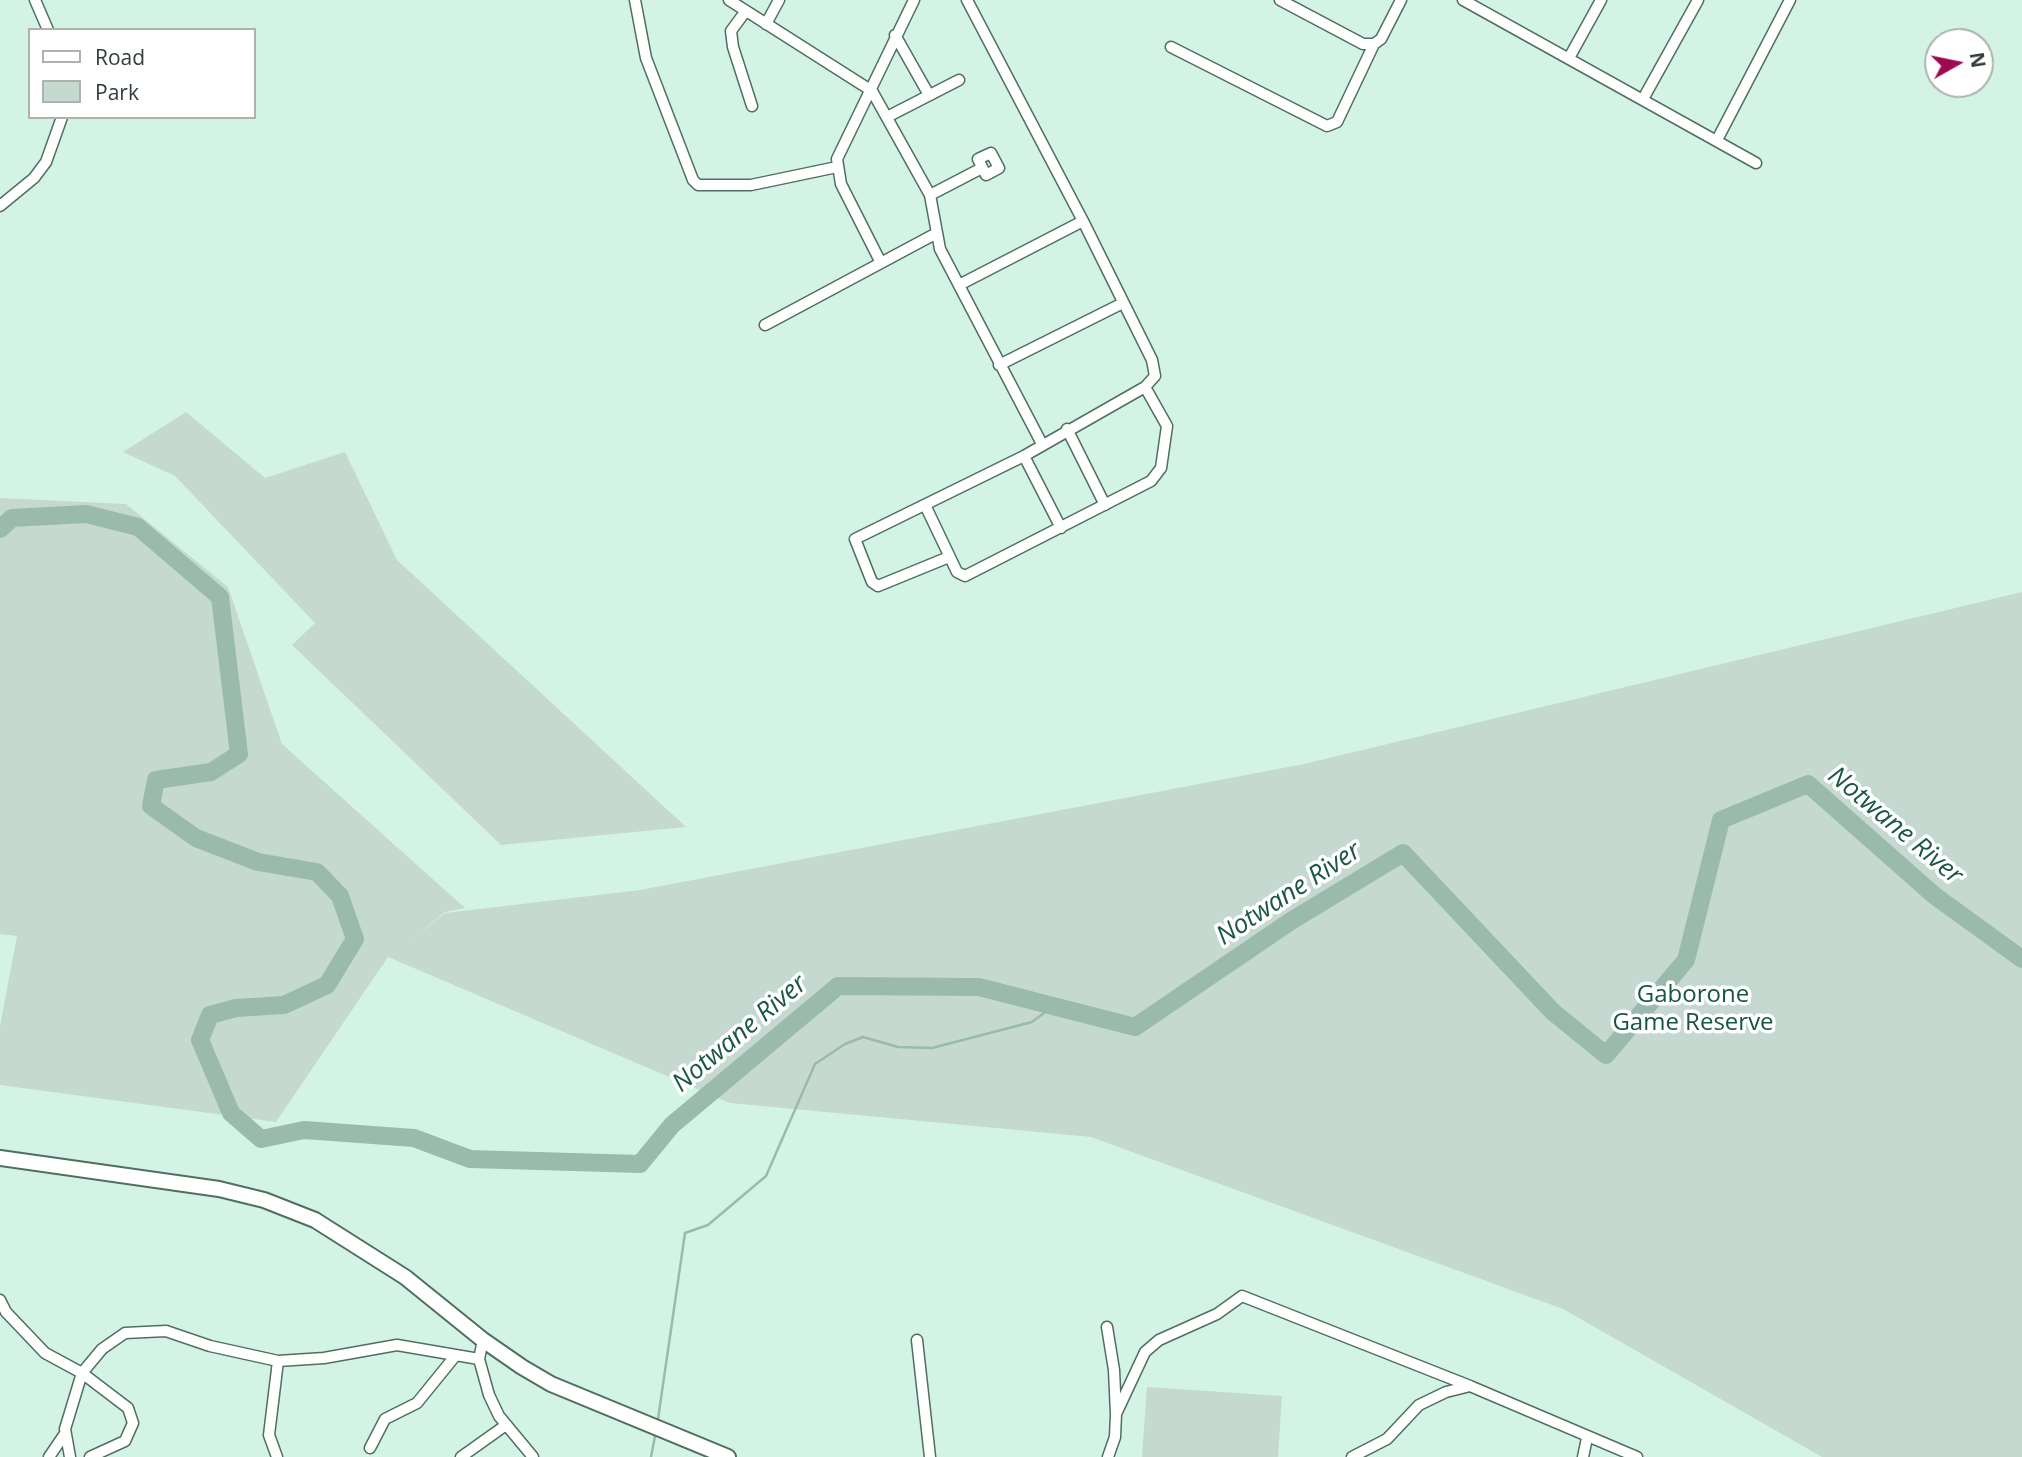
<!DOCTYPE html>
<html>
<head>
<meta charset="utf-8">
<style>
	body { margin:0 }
	#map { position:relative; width:2022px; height:1457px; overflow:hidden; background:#d3f4e5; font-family:"Open Sans",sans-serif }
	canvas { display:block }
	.legend { position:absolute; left:28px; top:28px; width:228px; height:91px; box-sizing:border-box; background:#fff; border:2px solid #adb2af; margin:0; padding:9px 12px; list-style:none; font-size:21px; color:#313e38 }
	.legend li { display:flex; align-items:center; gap:14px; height:35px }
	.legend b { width:35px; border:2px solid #adb2af }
	.north { position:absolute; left:1924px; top:28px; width:70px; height:70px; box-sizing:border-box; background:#fff; border:2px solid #adb2af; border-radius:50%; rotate:81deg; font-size:19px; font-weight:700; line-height:28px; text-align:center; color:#313e38 }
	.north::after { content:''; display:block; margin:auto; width:24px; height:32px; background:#9f0951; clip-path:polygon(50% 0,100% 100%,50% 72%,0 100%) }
</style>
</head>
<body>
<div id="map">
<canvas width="2022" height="1457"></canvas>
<ul class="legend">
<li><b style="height:9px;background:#fff"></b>Road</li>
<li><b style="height:19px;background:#c5d9d0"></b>Park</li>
</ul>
<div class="north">N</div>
</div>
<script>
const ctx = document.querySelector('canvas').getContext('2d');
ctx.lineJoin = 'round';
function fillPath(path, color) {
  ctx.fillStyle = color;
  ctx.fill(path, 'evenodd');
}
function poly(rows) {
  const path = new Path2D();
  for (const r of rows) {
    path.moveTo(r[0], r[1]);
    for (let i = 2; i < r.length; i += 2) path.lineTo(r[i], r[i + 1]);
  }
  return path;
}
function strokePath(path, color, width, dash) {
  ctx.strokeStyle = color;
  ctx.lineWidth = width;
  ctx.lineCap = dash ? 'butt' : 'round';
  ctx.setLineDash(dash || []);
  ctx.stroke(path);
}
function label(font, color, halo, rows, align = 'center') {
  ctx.font = font + ' "Open Sans",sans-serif';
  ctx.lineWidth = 7;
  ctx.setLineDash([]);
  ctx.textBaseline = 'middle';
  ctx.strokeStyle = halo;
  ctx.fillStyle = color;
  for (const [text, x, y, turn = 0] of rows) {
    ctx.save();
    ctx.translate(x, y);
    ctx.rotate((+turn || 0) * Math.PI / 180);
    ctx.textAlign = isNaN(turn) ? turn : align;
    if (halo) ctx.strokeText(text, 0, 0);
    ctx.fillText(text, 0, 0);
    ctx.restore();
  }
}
fillPath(poly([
	[186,412,265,478,345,452,397,560,686,827,501,845,292,645,315,623,175,476,123,452],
	[0,498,126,504,228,587,282,744,465,908,445,912,407,944,445,913,640,890,1304,764,2022,592,2022,1457,1822,1457,1563,1309,1091,1137,730,1103,388,957,276,1122,0,1085,0,1026,17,936,0,934],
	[1147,1387,1282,1396,1278,1457,1142,1457]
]), '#c5d9d0');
strokePath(poly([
	[658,1419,685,1233,708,1225,766,1176,815,1064,845,1044,863,1037,898,1047,932,1048,1032,1022,1053,1006],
	[651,1457,655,1436]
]), '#9abbac', 2.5);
strokePath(poly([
	[0,529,12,518,86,514,138,527,220,597,239,754,211,772,156,780,151,806,196,838,258,862,317,872,340,896,355,939,327,985,284,1005,236,1008,210,1015,200,1040,231,1113,261,1139,304,1130,414,1138,470,1159,640,1164,672,1125,838,986,979,987,1135,1027,1291,921,1403,853,1553,1012,1606,1055,1686,960,1721,820,1808,784,1935,896,2022,959]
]), '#9abbac', 18);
const street = poly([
	[35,0,48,30],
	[635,0,646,58,693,180,698,185,751,185,837,167],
	[729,0,872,91,930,195,940,249,1042,444],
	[1280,0,1363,44,1374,44],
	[1463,0,1756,163],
	[745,12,731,31,733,47,752,106],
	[766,24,779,0],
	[895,35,929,95],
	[1171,47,1327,126,1337,122,1374,44,1381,39,1401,0],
	[1569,58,1601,0],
	[1643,99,1698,0],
	[887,117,959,80],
	[1717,140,1790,0],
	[991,153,999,168,986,175,978,159,991,153],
	[930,195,982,168],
	[0,206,34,178,46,162,62,117],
	[881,263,841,184,837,159,914,0],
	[959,285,1083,221],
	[765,325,935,234],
	[999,365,1123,303],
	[1067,429,1105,505],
	[1024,456,1061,528],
	[926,507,957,572,965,576,1151,481,1161,468,1167,426,1145,387],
	[949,557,878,586,872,582,855,539,1024,456,1145,387,1155,376,1152,360,1083,221,967,0],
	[0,1300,6,1312,45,1353,82,1373,128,1408,133,1423,125,1441,90,1457],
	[1107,1327,1114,1370,1116,1414,1115,1437,1108,1457],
	[483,1340,479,1359,489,1395,499,1416,533,1457],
	[917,1340,930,1457],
	[1116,1414,1145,1352,1159,1340,1217,1314,1242,1296,1470,1386],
	[370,1448,385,1419,417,1403,456,1355],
	[49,1457,64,1435],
	[70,1457,65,1429,82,1373,102,1349,125,1333,166,1331,210,1346,278,1361,324,1358,397,1345,479,1359],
	[277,1457,269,1435,278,1361],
	[461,1457,506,1425],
	[1352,1457,1387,1439,1419,1405,1446,1392,1470,1386,1637,1457],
	[1583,1457,1587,1438]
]);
const secondary = poly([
	[0,1158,219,1189,264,1200,315,1220,405,1277,483,1340,522,1367,551,1384,728,1457]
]);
strokePath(street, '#506e61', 13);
strokePath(secondary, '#506e61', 18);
strokePath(street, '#fff', 10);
strokePath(secondary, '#fff', 14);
label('24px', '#195641', '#fff', [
	["Gaborone",1693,995],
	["Game Reserve",1693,1023]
]);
label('italic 26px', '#1b5742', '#fff', [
	["Notwane River",1895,826,40],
	["Notwane River",1289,894,-33],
	["Notwane River",740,1034,-40]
]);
</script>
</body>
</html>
